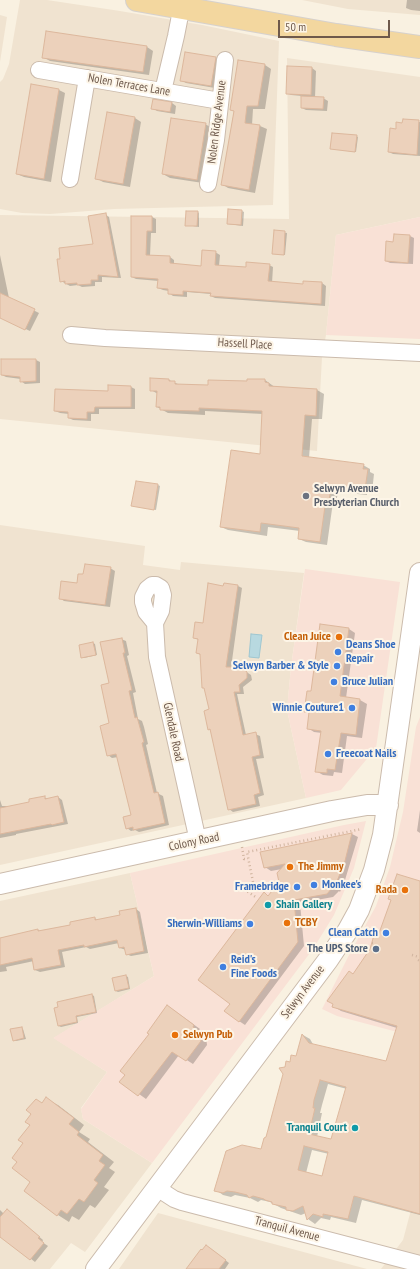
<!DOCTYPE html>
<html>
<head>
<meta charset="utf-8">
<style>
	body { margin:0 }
	#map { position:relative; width:420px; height:1269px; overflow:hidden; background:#f9f1e1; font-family:"PT Sans Narrow",sans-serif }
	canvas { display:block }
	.scale { position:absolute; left:278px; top:20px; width:112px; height:18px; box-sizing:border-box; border:2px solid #6e594b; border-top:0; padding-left:5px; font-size:12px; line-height:14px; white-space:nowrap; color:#6e594b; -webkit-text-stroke:3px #fdf5e7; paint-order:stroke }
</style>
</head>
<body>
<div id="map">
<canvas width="420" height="1269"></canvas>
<div class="scale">50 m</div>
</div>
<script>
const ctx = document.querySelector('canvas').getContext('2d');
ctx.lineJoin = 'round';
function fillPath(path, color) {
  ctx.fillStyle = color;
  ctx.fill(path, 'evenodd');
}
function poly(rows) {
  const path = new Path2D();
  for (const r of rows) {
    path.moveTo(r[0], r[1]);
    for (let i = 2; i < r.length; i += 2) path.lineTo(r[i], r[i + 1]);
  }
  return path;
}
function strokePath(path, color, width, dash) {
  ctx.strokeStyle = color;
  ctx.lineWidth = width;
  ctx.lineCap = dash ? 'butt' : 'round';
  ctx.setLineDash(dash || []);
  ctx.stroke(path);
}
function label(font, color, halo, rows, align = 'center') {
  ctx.font = font + ' "PT Sans Narrow",sans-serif';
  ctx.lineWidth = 4;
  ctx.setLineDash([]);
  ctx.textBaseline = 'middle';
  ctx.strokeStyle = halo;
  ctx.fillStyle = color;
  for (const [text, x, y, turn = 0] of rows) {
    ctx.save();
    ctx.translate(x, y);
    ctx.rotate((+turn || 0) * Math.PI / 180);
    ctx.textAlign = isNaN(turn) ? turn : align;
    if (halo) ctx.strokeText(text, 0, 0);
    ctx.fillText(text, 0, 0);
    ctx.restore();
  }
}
fillPath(poly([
	[20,0,47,0,120,11,202,25,279,41,273,205,114,209,50,214,22,213,0,209,0,82,3,79,9,64],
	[302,0,420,0,420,15,348,9],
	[0,15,7,17,0,62],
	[287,58,420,77,420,217,336,235,326,335,322,357,317,451,0,419,0,215,289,219],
	[0,525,145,546,143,565,180,570,181,562,304,573,291,667,287,710,306,798,0,865],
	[130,873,154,976,54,1038,107,1072,81,1108,83,1119,152,1163,85,1252,71,1243,50,1269,0,1269,0,901],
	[420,1176,420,1269,381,1269,403,1240],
	[158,1213,367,1269,119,1269]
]), '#f0e3d0');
fillPath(poly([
	[420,217,420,339,326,335,336,235],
	[305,569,400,582,376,748,341,790,306,798,287,710,291,667],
	[420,717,420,1038,337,1016,322,1009,348,957,376,906,390,867,403,812,416,727],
	[366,821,354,868,334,915,313,949,152,1163,83,1119,81,1109,107,1072,53,1038,154,976,130,873,344,825]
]), '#f9e1d6');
const water = poly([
	[251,634,262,635,259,658,249,657,251,634]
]);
fillPath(water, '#b8d9e0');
strokePath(water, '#9fc7d1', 1);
fillPath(poly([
	[407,0,420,0,420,11,411,10,406,8],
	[147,47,153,51,149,75,50,61,43,57],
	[216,58,220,61,215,88,186,83,181,80],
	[265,65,271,69,265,109,253,109,252,125,260,126,267,129,255,193,228,188,222,184,234,111,231,109],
	[288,67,312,68,316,71,315,98,323,98,328,101,327,111,306,110,302,108,302,96,291,95,287,93],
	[59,90,65,93,51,182,24,177,17,174],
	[172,103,176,106,175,114,157,111,153,108],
	[108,113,135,118,141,122,130,187,103,182,96,178],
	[404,120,420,122,420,156,393,154,389,152,397,130,403,124],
	[205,124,212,128,203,183,170,178,163,174],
	[356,136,358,137,356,152,331,148],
	[242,211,244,212,243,226,228,224],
	[198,212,199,213,199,227,186,225],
	[105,214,109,217,121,278,102,277,102,282,95,282,95,286,82,287,78,285,70,286,61,281,94,245],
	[132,217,152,217,156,219,156,233,151,233,150,256,170,257,174,260,174,265,202,267,215,252,220,255,219,266,247,268,269,265,273,267,272,283,304,285,304,282,322,283,326,286,325,306,215,298,211,296,211,294,187,292,187,297,173,296,169,293,169,291,163,290,158,288,159,281,136,279,132,277],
	[275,231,287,233,285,255,273,253],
	[410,236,414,238,413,264,390,263,386,261,394,243],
	[0,255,9,298,39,313,30,331,0,317],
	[36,360,40,362,40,383,25,384,21,381,21,379,6,377,2,375],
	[169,380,180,385,209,386,265,380,276,388,317,390,324,394,322,419,312,419,309,458,363,465,370,469,370,472,374,474,372,492,367,491,367,495,338,492,336,503,333,502,327,545,306,542,299,539,300,531,268,527,267,536,228,530,221,527,261,455,263,414,205,411,205,415,168,413,157,407,158,394,151,390],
	[131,387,135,389,135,409,99,409,99,414,91,414,91,421,73,420,69,418,69,414,60,413,55,411,109,392],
	[158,485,160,486,156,510,133,506],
	[110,568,115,571,110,607,64,601,60,598,78,584,84,576],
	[238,586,242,588,231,668,245,671,251,675,252,680,243,687,244,694,237,694,246,735,255,734,260,736,264,758,256,759,264,795,258,797,260,806,233,812,229,809,211,731,209,729,210,710,205,689,203,687,201,655,197,653,199,640,194,638,203,624,224,587],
	[349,629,355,633,346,698,360,700,367,704,362,738,347,736,342,773,334,772,333,776,323,775,316,771,322,733,314,732,308,728,310,714,305,711,312,692],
	[121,639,126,641,129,655,127,656,136,692,133,693,138,719,142,721,144,727,148,744,146,745,157,793,163,796,169,825,139,832,135,830,131,831,127,828,132,816,118,757,112,758,108,755,111,724,110,684],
	[93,643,95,644,97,655,84,658,82,657],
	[44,797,48,799,58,797,62,800,68,824,16,834,16,835,0,838,0,800,2,806,6,806,9,807,31,803],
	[420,810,420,833,417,831],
	[352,834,358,837,345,880,340,892,339,891,333,897,300,903,304,946,245,1025,239,1021,231,1003,264,893,269,897,280,882,282,869,271,871,265,867,262,853],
	[420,883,420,1215,362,1200,356,1223,331,1217,330,1220,321,1218,315,1224,308,1219,306,1213,301,1215,281,1208,270,1202,261,1200,258,1202,250,1198,235,1195,231,1197,223,1195,216,1190,262,1151,267,1138,286,1067,297,1057,303,1035,310,1039,314,1046,387,1063,397,1028,341,1011,333,1006,378,938],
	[328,1084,347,1089,331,1141,317,1137,322,1113,320,1113,322,1105],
	[312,1150,329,1154,323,1178,306,1173],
	[136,909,140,912,148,953,131,956,126,954,126,950,120,948,119,943,90,949,86,947,62,952,65,967,40,972,35,970,34,961,6,967,7,971,0,972,0,938,38,930,40,931,72,925,95,918,97,920,121,916],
	[126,976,128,977,130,989,118,992,116,991],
	[92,995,94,996,97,1013,77,1017,78,1023,61,1027,59,1026,55,1009],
	[168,1006,200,1029,198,1031,206,1037,207,1045,193,1064,179,1055,146,1099,121,1081],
	[22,1028,23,1029,26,1039,16,1041,14,1040],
	[46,1099,58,1105,84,1125,79,1132,90,1139,88,1142,114,1162,109,1168,115,1172,104,1187,109,1190,95,1208,90,1205,79,1220,72,1216,69,1222,58,1215,32,1182,19,1162,31,1125],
	[0,1210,4,1214,11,1213,43,1240,42,1242,48,1246,35,1262,0,1235],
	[211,1249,229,1263,225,1269,187,1269]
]), '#0003');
const building = poly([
	[46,31,147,46,143,72,42,58,46,31],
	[185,52,216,57,211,86,180,81,185,52],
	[238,60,265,64,258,106,247,106,245,123,260,125,249,190,221,185,234,111,230,110,238,60],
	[287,66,312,67,311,95,286,94,287,66],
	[31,84,59,89,44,179,16,174,31,84],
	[301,96,324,97,323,109,301,108,301,96],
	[153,99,172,102,170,112,151,109,153,99],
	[107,112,135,117,123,184,95,179,107,112],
	[171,118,206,123,197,180,162,174,171,118],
	[403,119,419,120,417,155,388,152,390,128,396,129,396,122,402,123,403,119],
	[332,133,357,135,355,152,330,149,332,133],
	[228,209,242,210,241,225,227,224,228,209],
	[186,211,198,211,197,226,185,226,186,211],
	[106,213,118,277,98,275,98,280,91,280,91,284,77,285,77,283,65,284,65,281,60,282,57,259,60,259,59,248,93,244,88,216,106,213],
	[131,216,152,216,152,231,147,231,146,255,170,256,170,263,201,266,202,250,216,251,215,265,246,267,246,262,270,264,268,281,303,284,303,281,322,282,321,304,210,296,211,293,183,291,183,295,168,294,168,289,157,288,158,279,131,277,131,216],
	[274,230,285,231,284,255,272,254,274,230],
	[394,234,410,235,408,263,385,261,386,241,393,242,394,234],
	[0,293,35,309,25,330,0,318,0,293],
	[1,359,36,359,36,381,20,382,20,377,1,375,1,359],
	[150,378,169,379,169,381,175,381,175,384,208,385,208,380,247,381,247,379,265,379,265,382,269,383,269,386,317,389,316,416,305,415,302,456,364,464,363,469,368,469,365,489,360,488,360,492,331,488,329,500,326,499,320,542,298,539,299,528,261,523,260,532,220,527,231,450,260,454,262,411,199,408,199,411,160,410,160,407,156,407,157,391,150,391,150,378],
	[108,385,131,386,131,407,95,407,94,412,87,412,87,419,68,418,68,412,54,411,55,389,108,391,108,385],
	[136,481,158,484,154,510,131,506,136,481],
	[85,564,111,567,105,605,59,599,61,581,77,583,78,574,83,574,85,564],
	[208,583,223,586,224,583,238,585,226,667,241,667,247,672,247,678,239,685,240,692,234,692,243,735,256,732,260,755,252,757,260,793,254,795,256,804,228,810,210,729,208,730,204,711,209,709,204,688,202,688,200,654,196,653,198,639,193,638,195,622,203,623,208,583],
	[320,624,349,628,340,696,360,699,356,735,341,733,335,770,327,769,327,773,315,772,321,731,307,729,309,712,304,712,307,691,311,691,320,624],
	[122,638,125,653,123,653,132,690,129,691,135,718,137,717,139,724,144,742,142,743,154,793,158,792,165,823,133,830,133,827,126,829,123,817,131,815,116,754,107,756,100,726,109,723,101,685,109,683,100,642,122,638],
	[93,642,96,655,81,658,79,645,93,642],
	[45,796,45,799,58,796,64,822,52,825,51,824,0,834,0,808,29,802,29,799,45,796],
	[352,833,345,861,334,889,332,888,327,894,294,900,298,942,239,1022,224,1011,230,1004,198,980,264,892,268,896,279,882,277,873,285,864,264,868,260,852,352,833],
	[397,874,420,881,420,1214,354,1196,348,1219,323,1214,323,1217,313,1214,307,1220,303,1206,293,1211,286,1210,286,1207,272,1204,272,1202,265,1200,264,1199,253,1196,249,1198,247,1195,235,1192,227,1191,223,1193,214,1191,226,1151,242,1145,261,1149,264,1138,266,1137,283,1074,279,1068,285,1067,286,1061,290,1062,291,1055,296,1056,302,1034,309,1043,386,1061,397,1026,332,1007,333,1004,327,1001,349,971,353,974,370,949,374,935,378,936,391,900,388,899,397,874],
	[320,1080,346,1087,331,1139,309,1134,315,1108,313,1108,314,1100,320,1080],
	[304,1146,328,1152,322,1176,298,1170,304,1146],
	[136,908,144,951,126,955,124,947,119,948,117,940,84,947,84,945,58,950,61,965,34,970,32,958,0,965,0,938,38,929,38,931,70,925,70,922,95,917,95,920,120,915,119,911,136,908],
	[126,975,129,988,115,991,112,978,126,975],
	[92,994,96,1012,76,1016,77,1022,58,1026,54,1008,58,1007,57,1002,92,994],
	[167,1005,194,1025,193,1027,200,1032,201,1041,186,1061,172,1052,138,1096,119,1082,125,1075,120,1071,149,1034,147,1033,167,1005],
	[22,1027,24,1038,13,1041,10,1029,22,1027],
	[46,1097,74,1118,69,1124,79,1132,77,1135,103,1155,99,1161,105,1165,94,1180,98,1183,84,1202,79,1199,67,1214,61,1210,57,1216,24,1191,30,1182,12,1168,17,1162,12,1158,23,1143,18,1140,30,1125,25,1122,31,1114,26,1110,36,1099,42,1103,46,1097],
	[7,1209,40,1237,38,1238,44,1243,30,1260,0,1237,0,1217,7,1209],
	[206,1245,226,1260,219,1269,186,1269,201,1249,202,1250,206,1245]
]);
fillPath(building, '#ecd1bb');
strokePath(building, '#ddb89d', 1);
const minor = poly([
	[39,70,220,101],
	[163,91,176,36,183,0],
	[70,179,87,78],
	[208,184,216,140,225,60],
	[71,335,105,338,420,353],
	[155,623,146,612,143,602,143,597,147,589,152,585,156,585,161,588,163,595,161,611,155,623,157,657,198,841],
	[157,1188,174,1199,182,1202,420,1264]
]);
const tertiary = poly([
	[0,884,332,811,367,805,388,805],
	[96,1269,328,960,348,930,359,910,374,870,383,835,420,573]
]);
const primary = poly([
	[137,0,336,35,420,47]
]);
strokePath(minor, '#cbbbac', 18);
strokePath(tertiary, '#cbbbac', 22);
strokePath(primary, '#d6d1cd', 24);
strokePath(poly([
	[346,680,372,684],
	[242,847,244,859,248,859],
	[253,882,247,852,362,829],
	[241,887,257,898],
	[372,943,373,943],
	[412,955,419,957],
	[418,960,420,961]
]), '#d0b49f', 2.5, [1, 3]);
strokePath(minor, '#fff', 16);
strokePath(tertiary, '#fff', 20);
strokePath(primary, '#f3d79f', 22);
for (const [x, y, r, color] of [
	[306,496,4,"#6b7280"],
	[339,637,4,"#e8710a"],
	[338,652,4,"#3f7fe0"],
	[337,666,4,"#3f7fe0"],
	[334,682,4,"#3f7fe0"],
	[352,708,4,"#3f7fe0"],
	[328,754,4,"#3f7fe0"],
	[290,867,4,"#e8710a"],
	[314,885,4,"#3f7fe0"],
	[297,887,4,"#3f7fe0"],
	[405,890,4,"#e8710a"],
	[268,905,4,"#0f9aa8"],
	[287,923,4,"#e8710a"],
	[250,924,4,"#3f7fe0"],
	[386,933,4,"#3f7fe0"],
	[376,949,4,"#5c6f8a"],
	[223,967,4,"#3f7fe0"],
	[175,1035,4,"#e8710a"],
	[355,1128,4,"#0f9aa8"]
]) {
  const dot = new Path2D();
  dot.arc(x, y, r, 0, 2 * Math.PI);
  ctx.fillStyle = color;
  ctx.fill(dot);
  strokePath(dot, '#fdf5e7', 1.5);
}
label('12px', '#6e594b', '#fdf5e7', [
	["Nolen Terraces Lane",129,85,10],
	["Nolen Ridge Avenue",217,122,-83],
	["Hassell Place",245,344,3],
	["Glendale Road",173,732,78],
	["Colony Road",194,842,-12],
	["Selwyn Avenue",303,992,-53],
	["Tranquil Avenue",287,1229,15]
]);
label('bold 12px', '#5b616d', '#fdf5e7', [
	["Selwyn Avenue",314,489],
	["Presbyterian Church",314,503]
], 'left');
label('bold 12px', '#c56008', '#fdf5e7', [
	["Clean Juice",331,637,"right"],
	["The Jimmy",298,867],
	["Rada",397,890,"right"],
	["TCBY",295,923],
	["Selwyn Pub",183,1035]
], 'left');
label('bold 12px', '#366cbe', '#fdf5e7', [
	["Deans Shoe",346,645],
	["Repair",346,659],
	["Selwyn Barber & Style",329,666,"right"],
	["Bruce Julian",342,682],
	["Winnie Couture1",344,708,"right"],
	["Freecoat Nails",336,754],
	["Monkee's",322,885],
	["Framebridge",289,887,"right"],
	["Sherwin-Williams",242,924,"right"],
	["Clean Catch",378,933,"right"],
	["Reid's",231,960],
	["Fine Foods",231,974]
], 'left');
label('bold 12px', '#0d838f', '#fdf5e7', [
	["Shain Gallery",276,905],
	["Tranquil Court",347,1128,"right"]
], 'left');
label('bold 12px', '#4e5e75', '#fdf5e7', [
	["The UPS Store",368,949]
], 'right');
</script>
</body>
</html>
